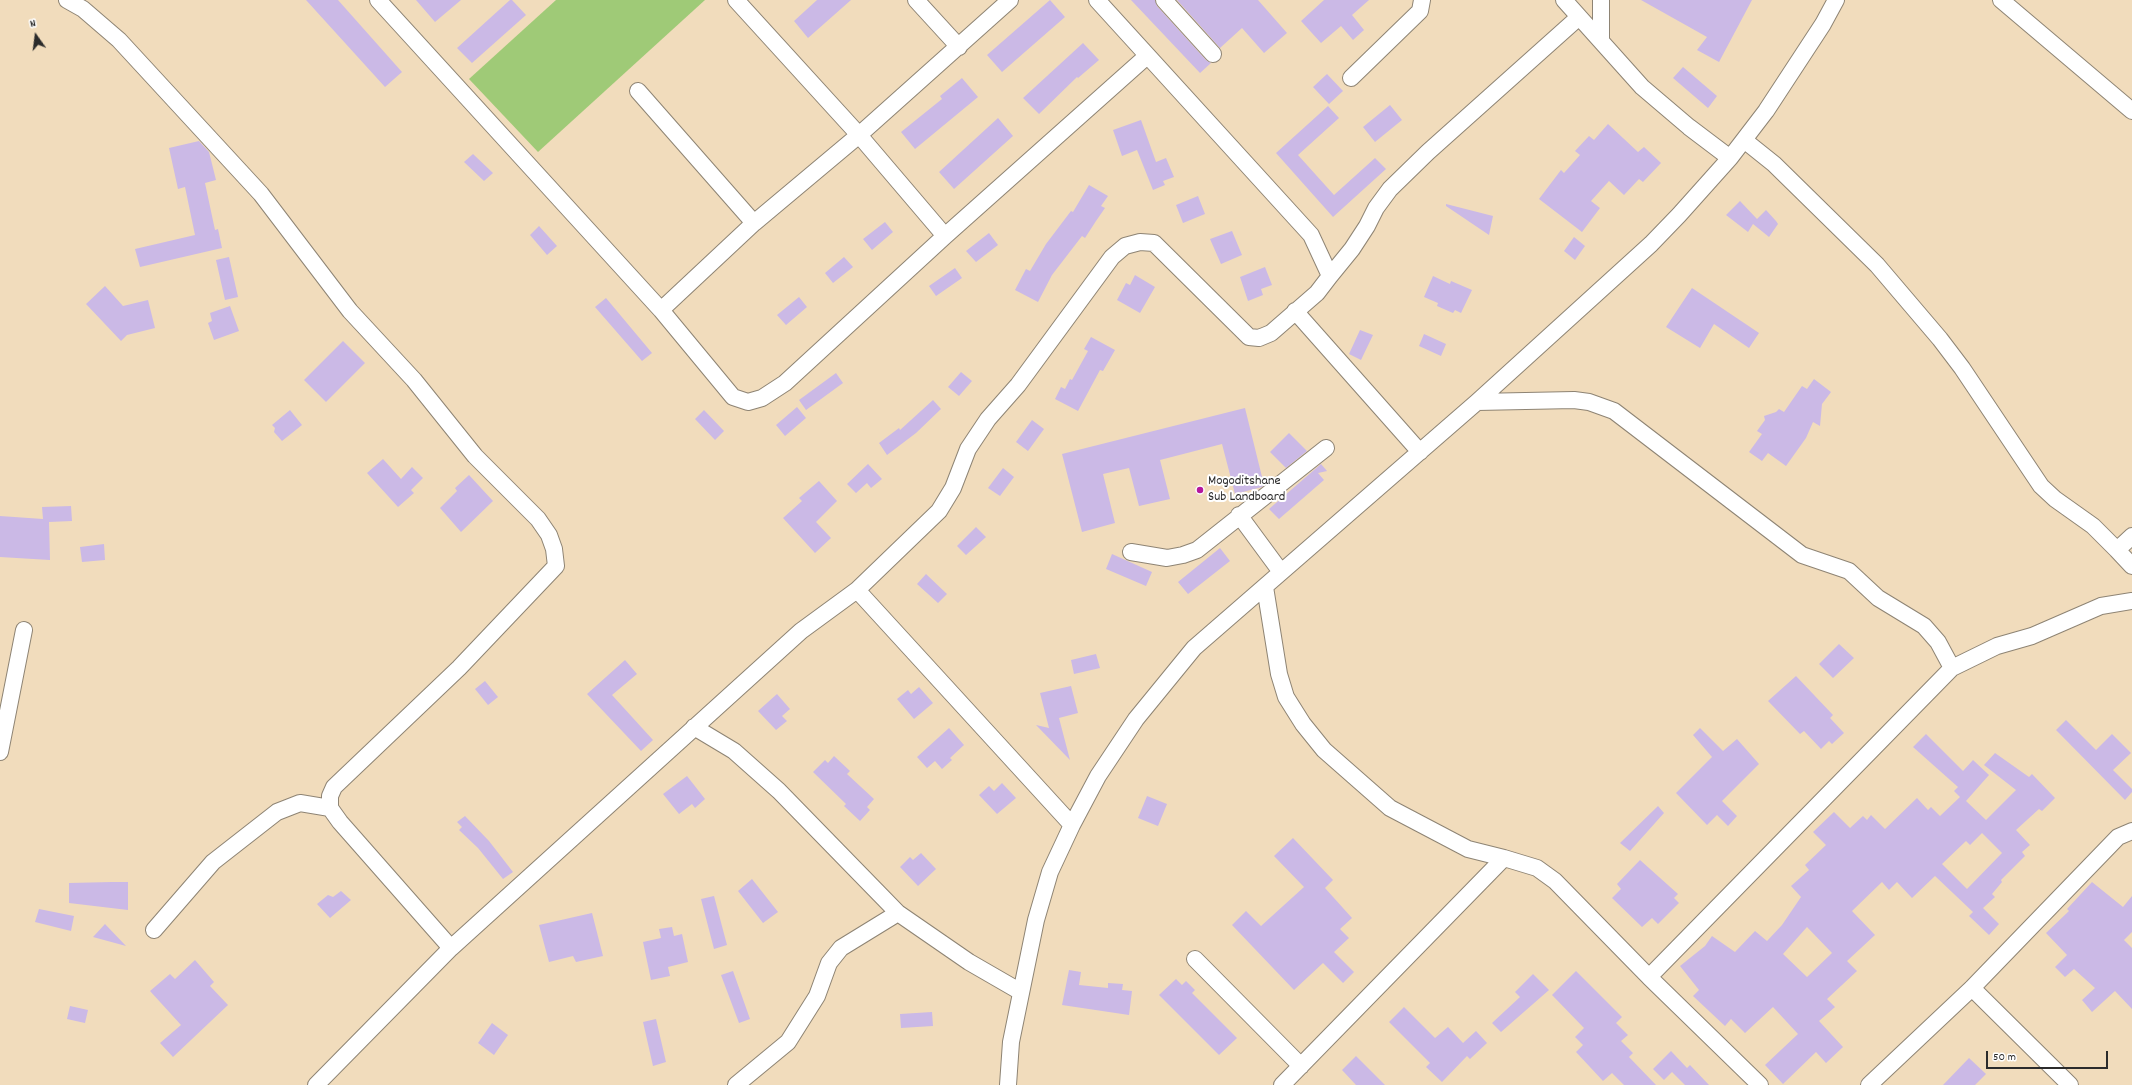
<!DOCTYPE html>
<html>
<head>
<meta charset="utf-8">
<style>
	body { margin:0 }
	#map { position:relative; width:2132px; height:1085px; overflow:hidden; background:#f1dcbc; font-family:Dekko,sans-serif }
	canvas { display:block }
	.north { position:absolute; left:16px; top:16px; width:40px; height:40px; -webkit-text-stroke:3px #fff; paint-order:stroke; rotate:346deg; font-size:11px; font-weight:700; line-height:16px; text-align:center; color:#2b2b2b }
	.north::after { content:''; display:block; margin:auto; width:14px; height:18px; background:#2b2b2b; clip-path:polygon(50% 0,100% 100%,50% 72%,0 100%) }
	.scale { position:absolute; left:1986px; top:1051px; width:122px; height:18px; box-sizing:border-box; border:2px solid #2b2b2b; border-top:0; padding-left:5px; font-size:12px; line-height:14px; white-space:nowrap; color:#2b2b2b; -webkit-text-stroke:3px #fff; paint-order:stroke }
</style>
</head>
<body>
<div id="map">
<canvas width="2132" height="1085"></canvas>
<div class="north">N</div>
<div class="scale">50 m</div>
</div>
<script>
const ctx = document.querySelector('canvas').getContext('2d');
ctx.lineJoin = 'round';
function fillPath(path, color) {
  ctx.fillStyle = color;
  ctx.fill(path, 'evenodd');
}
function poly(rows) {
  const path = new Path2D();
  for (const r of rows) {
    path.moveTo(r[0], r[1]);
    for (let i = 2; i < r.length; i += 2) path.lineTo(r[i], r[i + 1]);
  }
  return path;
}
function strokePath(path, color, width, dash) {
  ctx.strokeStyle = color;
  ctx.lineWidth = width;
  ctx.lineCap = dash ? 'butt' : 'round';
  ctx.setLineDash(dash || []);
  ctx.stroke(path);
}
function label(font, color, halo, rows, align = 'center') {
  ctx.font = font + ' Dekko,sans-serif';
  ctx.lineWidth = 4;
  ctx.setLineDash([]);
  ctx.textBaseline = 'middle';
  ctx.strokeStyle = halo;
  ctx.fillStyle = color;
  for (const [text, x, y, turn = 0] of rows) {
    ctx.save();
    ctx.translate(x, y);
    ctx.rotate((+turn || 0) * Math.PI / 180);
    ctx.textAlign = isNaN(turn) ? turn : align;
    if (halo) ctx.strokeText(text, 0, 0);
    ctx.fillText(text, 0, 0);
    ctx.restore();
  }
}
fillPath(poly([
	[556,0,705,0,538,152,469,79]
]), '#9fca77');
fillPath(poly([
	[306,0,338,0,402,72,385,87],
	[416,0,461,0,435,22],
	[510,0,512,0,526,15,472,63,457,48],
	[817,0,851,0,808,38,794,21],
	[1050,0,1065,17,1002,72,987,55],
	[1131,0,1155,0,1157,6,1206,60,1211,63,1200,73],
	[1177,0,1258,0,1287,33,1264,53,1242,28,1220,48],
	[1324,0,1369,0,1352,15,1364,30,1353,40,1341,26,1321,43,1301,21],
	[1641,0,1752,0,1719,62,1697,50,1707,37],
	[1083,43,1099,60,1078,78,1077,77,1039,114,1023,98],
	[1683,67,1717,96,1708,108,1673,78],
	[1327,74,1343,91,1329,104,1313,87],
	[962,78,978,97,915,149,901,132,942,99,940,96],
	[1390,105,1402,120,1375,142,1363,127],
	[1328,106,1339,118,1298,155,1334,195,1375,158,1386,169,1333,217,1276,153],
	[998,118,1013,136,954,189,939,172],
	[1141,120,1156,162,1166,158,1174,177,1163,181,1165,185,1153,190,1137,150,1122,156,1113,130],
	[1608,124,1638,152,1644,147,1661,163,1643,182,1639,179,1624,195,1609,181,1591,201,1600,208,1582,232,1539,199,1561,170,1564,173,1580,155,1575,151,1589,136,1594,140],
	[199,141,209,152,216,180,205,183,215,230,218,229,222,248,140,267,135,249,195,235,185,187,178,189,169,148],
	[473,154,493,173,484,181,464,162],
	[1089,185,1108,196,1101,206,1105,208,1096,221,1085,238,1082,236,1052,275,1038,302,1015,290,1026,269,1030,271,1046,244,1071,211,1073,212],
	[1198,196,1205,214,1183,223,1176,205],
	[1740,201,1757,219,1766,210,1776,221,1778,224,1769,237,1753,224,1748,232,1726,215],
	[1446,204,1493,216,1489,235,1446,206],
	[885,222,893,232,872,250,863,239],
	[539,226,557,246,547,255,530,235],
	[1232,231,1242,255,1221,264,1210,239],
	[989,233,998,245,976,262,966,251],
	[1574,237,1585,246,1575,260,1564,251],
	[229,257,238,297,225,300,216,260],
	[844,257,853,267,833,283,825,273],
	[1265,267,1272,285,1261,289,1263,295,1248,301,1240,277],
	[955,268,962,278,936,296,929,286],
	[1135,275,1155,287,1140,313,1117,300,1126,283,1130,285],
	[1433,276,1450,284,1451,281,1472,290,1461,313,1455,310,1453,313,1437,306,1438,303,1424,297],
	[105,286,123,306,148,300,155,328,127,335,121,341,86,304],
	[1692,288,1759,333,1749,348,1714,324,1700,348,1666,327],
	[799,297,807,307,786,325,777,315],
	[606,298,652,353,642,361,595,307],
	[230,306,239,331,214,340,208,323,212,321,210,313],
	[1360,330,1373,335,1361,360,1349,354],
	[1424,334,1446,344,1441,356,1419,346],
	[1091,337,1115,350,1103,371,1100,370,1078,411,1055,399,1061,387,1065,389,1070,379,1072,380,1088,351,1084,349],
	[343,341,365,363,326,402,304,380],
	[961,372,972,381,959,396,948,387],
	[836,373,843,383,806,410,799,400],
	[1814,379,1831,392,1822,404,1820,426,1813,422,1806,438,1786,466,1768,453,1762,461,1749,452,1762,434,1757,431,1765,420,1764,416,1776,412,1779,409,1784,412,1802,386,1807,389],
	[933,400,941,409,916,433,887,455,879,443,899,428,900,430],
	[797,407,806,418,785,436,776,425],
	[1245,408,1264,485,1262,487,1235,494,1222,444,1160,460,1170,499,1139,506,1129,468,1103,474,1115,523,1082,532,1062,454],
	[290,410,302,425,282,441,274,432,275,428,272,425],
	[704,410,724,431,715,440,695,419],
	[1032,420,1044,429,1028,451,1016,442],
	[1289,433,1307,451,1286,468,1270,452],
	[383,459,401,479,412,467,423,478,411,490,414,493,398,507,367,473],
	[868,464,882,479,871,488,867,483,856,493,847,484],
	[1321,464,1327,471,1318,473,1324,480,1279,519,1269,509],
	[1003,468,1014,477,1000,496,988,488],
	[469,475,493,501,461,532,440,508,457,491,455,488],
	[819,481,837,501,816,522,831,538,815,553,783,518,802,501,799,498],
	[71,506,72,521,49,522,50,560,0,557,0,516,43,519,42,507],
	[976,527,986,537,966,555,957,546],
	[104,544,105,560,82,562,80,547],
	[1220,548,1230,561,1188,594,1178,582],
	[1112,554,1152,572,1146,586,1106,569],
	[926,574,947,594,938,603,917,584],
	[1839,644,1854,658,1833,678,1819,664],
	[1096,654,1100,668,1074,674,1071,660],
	[625,660,637,674,612,695,653,740,641,751,587,694],
	[1796,676,1833,715,1830,718,1844,733,1832,744,1829,741,1821,749,1804,731,1800,734,1768,701],
	[485,681,498,697,488,705,475,689],
	[1071,686,1078,713,1059,718,1070,760,1036,725,1049,728,1040,693],
	[919,687,933,703,914,719,897,699,908,690,911,694],
	[777,694,790,709,782,716,787,721,776,730,758,711],
	[2066,720,2096,750,2112,734,2131,753,2113,770,2132,789,2132,792,2125,800,2056,730],
	[949,728,964,745,950,758,952,760,942,769,935,761,927,768,917,757],
	[1700,728,1723,751,1737,739,1759,764,1722,801,1737,816,1728,826,1717,815,1707,825,1676,793,1712,757,1693,735],
	[1926,734,1963,771,1973,760,1989,775,1966,801,1986,820,2016,790,1984,765,1995,753,2029,777,2032,774,2055,798,2042,811,2039,809,2016,830,2030,845,2022,852,2025,856,2001,880,2002,882,1992,894,1995,897,1983,908,1999,924,1989,935,1969,916,1973,912,1935,876,1912,898,1897,882,1889,890,1882,882,1852,911,1875,935,1847,961,1857,971,1827,999,1835,1007,1819,1021,1843,1047,1826,1063,1816,1052,1783,1084,1765,1065,1798,1034,1773,1007,1745,1033,1731,1019,1725,1026,1693,996,1699,990,1680,966,1705,946,1712,936,1735,952,1755,931,1767,941,1782,925,1801,897,1791,886,1809,870,1805,865,1826,845,1813,832,1834,812,1850,828,1863,816,1867,820,1871,815,1885,829,1917,798,1928,810,1931,807,1940,816,1960,797,1954,791,1958,787,1913,747],
	[1982,833,2002,853,1967,889,1942,864,1966,841,1970,845],
	[1807,927,1832,953,1807,977,1783,954],
	[834,756,850,771,847,774,874,799,867,807,870,810,860,821,844,806,846,804,813,772,825,760,828,763],
	[687,776,705,799,695,808,692,804,679,814,663,794],
	[1002,783,1016,798,997,814,979,795,989,786,994,791],
	[1147,796,1167,804,1158,826,1138,818],
	[1658,806,1664,813,1630,851,1620,843],
	[465,816,489,841,513,872,503,879,478,848,459,830,462,827,457,822],
	[1293,838,1333,880,1325,888,1352,918,1340,929,1349,938,1334,952,1354,972,1343,983,1323,963,1294,990,1232,925,1246,911,1261,926,1304,887,1274,856],
	[921,853,936,869,918,886,900,867,910,857,913,860],
	[1640,860,1678,894,1674,898,1679,903,1658,924,1652,918,1642,927,1612,898,1621,889,1617,884],
	[752,879,778,912,763,923,738,891],
	[112,882,128,882,128,910,69,903,69,883],
	[2092,882,2123,907,2132,896,2132,932,2124,940,2132,948,2132,1009,2115,991,2092,1012,2082,1000,2095,988,2074,969,2065,977,2055,967,2067,955,2046,933,2069,911,2067,909],
	[341,891,351,900,330,918,317,904,328,895,333,897],
	[714,896,727,945,714,949,701,899],
	[39,909,74,916,71,931,35,922],
	[592,913,603,956,576,962,573,956,549,962,539,925],
	[105,924,126,946,93,937],
	[672,927,674,936,682,934,688,962,668,967,670,976,651,980,643,942,661,938,659,929],
	[195,960,214,982,210,986,228,1005,173,1057,160,1043,181,1025,150,991,170,974,175,979],
	[1069,970,1081,972,1079,985,1108,988,1108,983,1123,984,1122,990,1132,991,1129,1015,1062,1005],
	[733,971,750,1019,739,1023,721,975],
	[1576,971,1622,1017,1616,1023,1628,1035,1621,1041,1633,1053,1629,1057,1656,1085,1624,1085,1612,1073,1603,1081,1576,1052,1583,1045,1575,1037,1584,1028,1552,995],
	[1533,974,1549,990,1501,1032,1492,1023,1520,997,1515,992],
	[1176,979,1182,985,1186,981,1195,990,1192,993,1237,1038,1219,1055,1159,995],
	[70,1006,88,1010,85,1023,67,1019],
	[1404,1007,1435,1038,1448,1027,1463,1043,1476,1031,1487,1043,1470,1059,1467,1056,1442,1082,1426,1067,1430,1063,1389,1022],
	[932,1012,933,1026,901,1028,900,1014],
	[656,1019,666,1062,653,1066,643,1022],
	[492,1023,508,1035,494,1055,478,1043],
	[1671,1051,1687,1068,1690,1065,1709,1085,1685,1085,1672,1072,1664,1080,1653,1069],
	[1356,1056,1385,1085,1356,1085,1342,1070],
	[1969,1058,1986,1074,1975,1085,1943,1085]
]), '#cbb9e6');
const minor = poly([
	[67,0,83,9,119,40,261,194,350,311,414,380,475,456,538,519,549,535,554,549,556,566,459,668,334,787,330,796,330,808,340,822,451,948],
	[378,0,661,310,733,397,748,402,762,398,785,383,945,236,1147,56],
	[736,0,859,135,945,236],
	[916,0,959,47],
	[1164,0,1213,54],
	[1564,0,1642,87,1689,127,1730,158],
	[2001,0,2132,111],
	[1601,41,1601,0],
	[1351,78,1420,11,1422,0],
	[638,91,754,223],
	[1744,140,1774,164,1877,265,1940,339,1962,368,2041,486,2055,499,2093,526,2117,550],
	[1330,276,1352,249,1367,226,1376,208,1390,189,1428,152,1579,17],
	[661,310,754,223,859,135,1010,0],
	[1295,311,1420,452],
	[1477,402,1574,400,1589,402,1614,411,1802,555,1849,571,1878,598,1924,626,1938,642,1952,668],
	[1239,515,1281,572],
	[2132,536,2117,550,2132,566],
	[1131,552,1167,558,1183,555,1197,550,1326,448],
	[1265,587,1279,674,1286,697,1303,724,1324,750,1390,808,1468,849,1504,858],
	[857,590,1072,825],
	[694,727,734,751,779,791,898,913,969,962,1021,992],
	[0,752,24,630],
	[154,930,213,862,277,812,300,803,330,808],
	[1195,959,1301,1066],
	[1649,977,1952,668,1997,646,2032,636,2101,606,2132,601],
	[1972,988,2070,1085],
	[316,1085,451,948,801,631,857,590,939,511,953,488,968,449,988,419,1018,385,1112,257,1125,246,1140,242,1154,243,1249,337,1259,338,1271,333,1317,293,1330,276,1311,235,1097,0],
	[736,1085,788,1042,817,996,829,963,841,948,898,913],
	[1008,1085,1011,1042,1036,920,1050,872,1072,825,1098,776,1136,719,1194,648,1477,402,1651,244,1679,215,1730,158,1766,111,1823,24,1836,0],
	[1282,1085,1504,858,1537,868,1555,881,1649,977,1760,1085],
	[1869,1085,1972,988,2118,837,2132,831]
]);
strokePath(minor, '#8e8474', 18);
strokePath(minor, '#fff', 16);
for (const [x, y, r, color] of [
	[1200,490,4,"#b5179e"]
]) {
  const dot = new Path2D();
  dot.arc(x, y, r, 0, 2 * Math.PI);
  ctx.fillStyle = color;
  ctx.fill(dot);
  strokePath(dot, '#fff', 1.5);
}
label('14px', '#2b2b2b', '#fff', [
	["Mogoditshane",1208,482],
	["Sub Landboard",1208,498]
], 'left');
</script>
</body>
</html>
